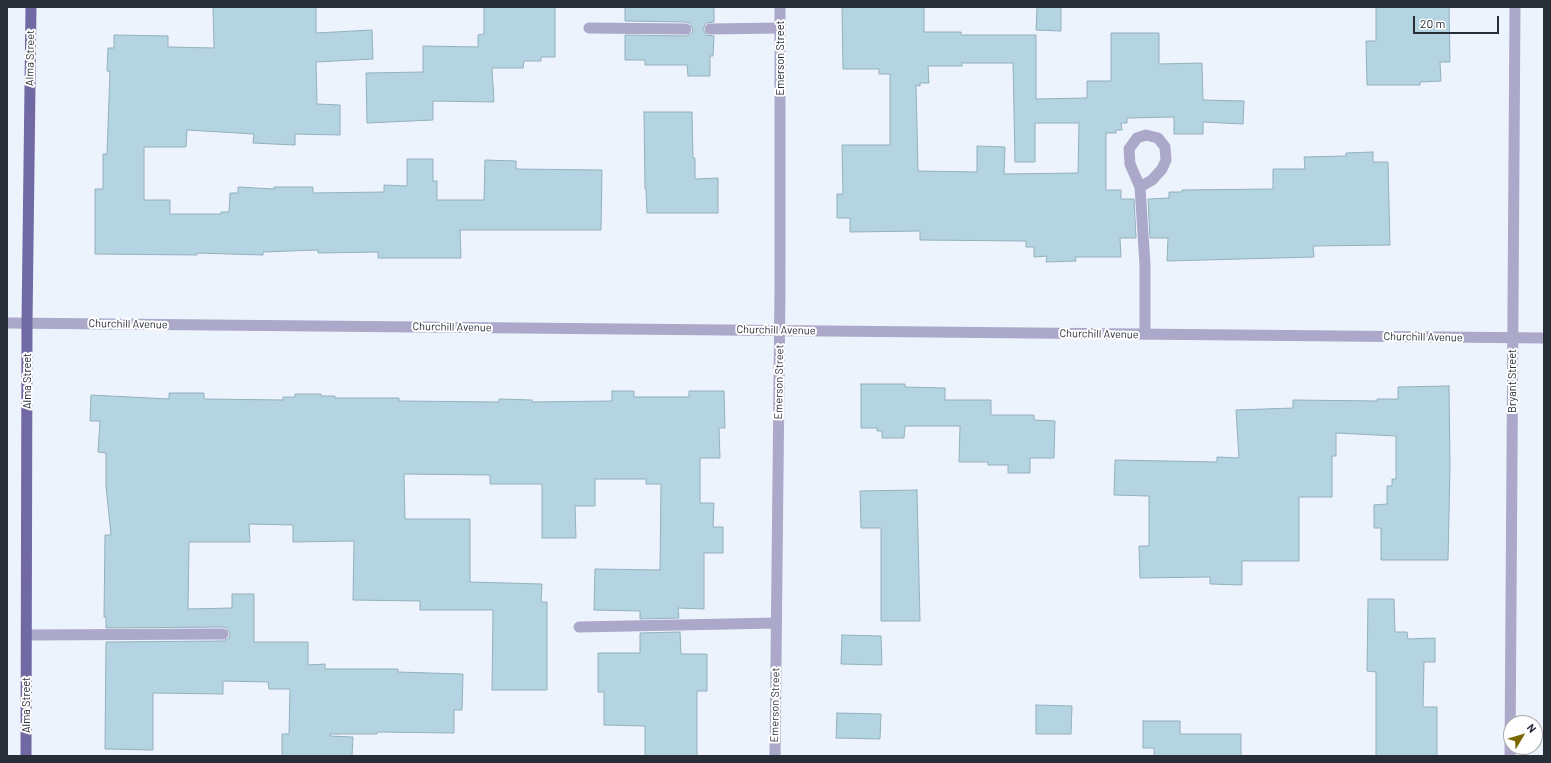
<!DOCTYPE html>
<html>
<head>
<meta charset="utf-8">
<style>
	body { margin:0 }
	#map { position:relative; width:1551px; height:763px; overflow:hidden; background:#edf3fd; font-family:Barlow,sans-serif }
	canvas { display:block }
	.frame { position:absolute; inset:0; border:8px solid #282e37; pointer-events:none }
	.north { position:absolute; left:1503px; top:715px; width:40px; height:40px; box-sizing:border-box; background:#fff; border:1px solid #a9abaf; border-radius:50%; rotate:52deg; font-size:11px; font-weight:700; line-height:16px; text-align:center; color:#282e37 }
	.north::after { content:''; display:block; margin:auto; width:14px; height:18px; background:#796900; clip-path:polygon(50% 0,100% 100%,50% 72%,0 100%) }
	.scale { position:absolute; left:1413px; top:16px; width:86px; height:18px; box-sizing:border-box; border:2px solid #282e37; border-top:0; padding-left:5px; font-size:12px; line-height:14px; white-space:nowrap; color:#282e37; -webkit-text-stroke:3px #fff; paint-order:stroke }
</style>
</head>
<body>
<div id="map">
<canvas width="1551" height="763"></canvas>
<div class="frame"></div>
<div class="north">N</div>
<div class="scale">20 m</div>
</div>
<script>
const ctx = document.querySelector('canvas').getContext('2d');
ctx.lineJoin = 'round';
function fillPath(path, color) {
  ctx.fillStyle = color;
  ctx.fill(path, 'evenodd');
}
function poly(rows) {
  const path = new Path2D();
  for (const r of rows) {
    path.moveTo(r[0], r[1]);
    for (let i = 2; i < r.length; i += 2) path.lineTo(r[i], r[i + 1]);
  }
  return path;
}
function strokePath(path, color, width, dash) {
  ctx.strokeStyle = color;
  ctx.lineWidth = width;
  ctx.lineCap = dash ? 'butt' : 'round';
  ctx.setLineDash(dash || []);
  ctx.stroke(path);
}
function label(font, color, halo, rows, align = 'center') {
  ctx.font = font + ' Barlow,sans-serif';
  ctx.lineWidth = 4;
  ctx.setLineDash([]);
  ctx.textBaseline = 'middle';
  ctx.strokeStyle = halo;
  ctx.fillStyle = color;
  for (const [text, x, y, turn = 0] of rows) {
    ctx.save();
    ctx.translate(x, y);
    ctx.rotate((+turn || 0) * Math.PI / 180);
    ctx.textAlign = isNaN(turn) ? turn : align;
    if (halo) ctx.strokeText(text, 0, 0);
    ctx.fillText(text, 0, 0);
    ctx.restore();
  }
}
const building = poly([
	[213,7,316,7,316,33,372,30,373,59,316,62,317,104,340,105,340,135,295,134,295,145,253,143,254,134,187,130,186,147,144,147,144,200,170,200,170,214,221,214,221,212,229,212,230,193,238,193,238,187,274,189,274,187,313,187,313,193,384,192,384,185,407,186,407,159,433,159,433,181,437,181,437,200,484,200,485,160,516,161,516,169,602,170,601,230,460,230,461,258,378,258,378,252,318,253,318,250,263,252,263,255,197,253,197,255,95,254,95,189,103,189,103,154,107,154,110,71,107,71,108,48,114,48,114,35,168,36,168,47,214,48,213,7],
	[484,7,555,7,555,57,541,57,541,61,524,61,523,68,492,68,494,102,433,101,433,120,367,123,366,73,423,72,423,46,478,47,478,35,484,34,484,7],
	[625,7,714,7,714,22,706,23,703,29,706,35,714,36,713,56,710,56,710,76,688,76,687,65,645,65,645,60,625,60,625,35,686,36,692,33,693,29,690,23,686,22,625,21,625,7],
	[842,7,924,7,924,32,961,32,961,35,1036,35,1036,99,1087,98,1087,81,1111,81,1111,33,1159,33,1159,64,1202,63,1203,100,1244,101,1243,124,1203,122,1203,134,1174,134,1174,117,1127,118,1127,123,1121,123,1122,130,1116,130,1116,133,1106,133,1106,190,1121,190,1121,199,1134,199,1136,238,1120,238,1121,257,1075,257,1076,261,1046,262,1047,256,1034,257,1034,247,1026,247,1026,241,920,240,920,231,850,232,850,218,837,218,837,194,843,194,842,145,890,145,890,74,879,74,879,69,843,69,842,7],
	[962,63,1013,63,1015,162,1035,162,1035,123,1079,123,1078,173,1004,174,1005,147,977,146,977,172,918,171,916,85,920,86,920,83,929,83,928,66,962,66,962,63],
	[1037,7,1061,7,1061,31,1036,30,1037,7],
	[1376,7,1449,7,1450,62,1440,62,1441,81,1420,82,1420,85,1367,85,1366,41,1376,41,1376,7],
	[644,112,692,112,693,158,695,158,695,179,718,178,718,213,647,213,646,189,645,189,644,112],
	[1373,152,1373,162,1388,162,1390,245,1313,246,1314,257,1167,261,1168,238,1150,238,1148,199,1169,198,1169,192,1182,192,1182,190,1273,189,1273,169,1305,169,1304,157,1346,156,1346,153,1373,152],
	[861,384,905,384,905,387,945,388,945,400,991,400,991,415,1034,415,1034,420,1055,421,1054,458,1030,458,1030,473,1008,473,1008,465,988,465,988,462,959,462,960,426,905,426,904,438,882,438,882,431,877,431,877,428,861,428,861,384],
	[1449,386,1450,465,1448,560,1381,560,1381,528,1374,528,1374,505,1387,504,1387,486,1392,486,1392,479,1396,479,1396,436,1336,433,1336,456,1332,456,1332,497,1299,497,1299,561,1242,561,1242,585,1210,584,1210,577,1140,578,1139,546,1149,546,1149,496,1114,495,1115,460,1217,462,1217,457,1239,458,1236,410,1293,408,1293,400,1377,401,1377,399,1398,399,1398,387,1449,386],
	[612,391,634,391,634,397,689,397,689,391,724,391,725,428,719,428,720,458,700,458,700,503,714,503,713,527,723,527,723,553,704,553,704,609,678,608,679,618,640,619,640,611,594,610,595,569,660,570,661,484,646,484,646,479,595,479,595,506,575,506,576,538,542,538,542,484,490,484,490,475,404,474,405,519,470,519,470,582,542,584,541,602,547,602,547,690,492,690,493,610,420,610,420,601,353,600,354,541,293,542,293,525,249,524,250,542,189,542,188,609,232,608,232,594,254,594,254,642,308,642,308,665,325,664,325,669,398,669,398,672,463,674,462,710,454,710,454,733,377,732,377,734,330,734,330,736,353,737,352,756,282,756,282,734,289,734,290,689,269,689,268,682,223,681,223,694,153,693,153,750,105,749,106,642,223,641,229,638,230,634,227,628,223,627,106,628,106,617,104,617,105,535,111,535,106,486,106,453,98,452,100,421,90,421,91,395,169,399,169,393,204,393,204,399,283,400,283,397,295,397,295,394,321,394,321,396,335,396,335,398,399,398,399,401,499,402,499,399,532,400,532,402,612,401,612,391],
	[917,490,920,621,881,621,881,528,861,528,860,491,917,490],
	[1368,599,1394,599,1395,632,1407,632,1408,639,1435,638,1435,662,1424,662,1423,707,1437,707,1437,756,1376,756,1376,672,1367,671,1368,599],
	[680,632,681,654,707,654,707,691,697,691,697,756,645,756,645,726,604,725,604,692,598,692,598,653,640,653,640,633,680,632],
	[842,635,881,636,882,665,841,664,842,635],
	[1036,705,1072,706,1071,734,1036,734,1036,705],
	[837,713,881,714,880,739,836,738,837,713],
	[1143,721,1180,721,1180,734,1241,734,1241,756,1154,756,1154,748,1143,748,1143,721]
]);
fillPath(building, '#b5d4e2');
strokePath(building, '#92b0bd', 1);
strokePath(poly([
	[589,28,686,29],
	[710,29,780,28],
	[1140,187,1152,180,1162,169,1166,160,1165,147,1158,138,1146,135,1137,138,1129,149,1130,164,1140,187,1145,265,1145,334],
	[579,627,776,623],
	[27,635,223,634]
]), '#aba8c9', 11);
strokePath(poly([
	[7,323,1544,338],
	[775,756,780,288,780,7],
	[1510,756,1515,7]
]), '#aba8c9', 11);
strokePath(poly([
	[26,756,27,323,31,7]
]), '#7169a3', 11);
label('11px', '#282e37', '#fff', [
	["Alma Street",30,58,-89],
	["Emerson Street",780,58,-90],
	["Churchill Avenue",128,324,1],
	["Churchill Avenue",452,327,1],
	["Churchill Avenue",776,330,1],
	["Churchill Avenue",1099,334,1],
	["Churchill Avenue",1423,337,1],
	["Alma Street",27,381,-90],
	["Bryant Street",1512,381,-90],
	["Emerson Street",779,382,-89],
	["Alma Street",26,705,-90],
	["Emerson Street",775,705,-89]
]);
</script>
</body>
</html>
